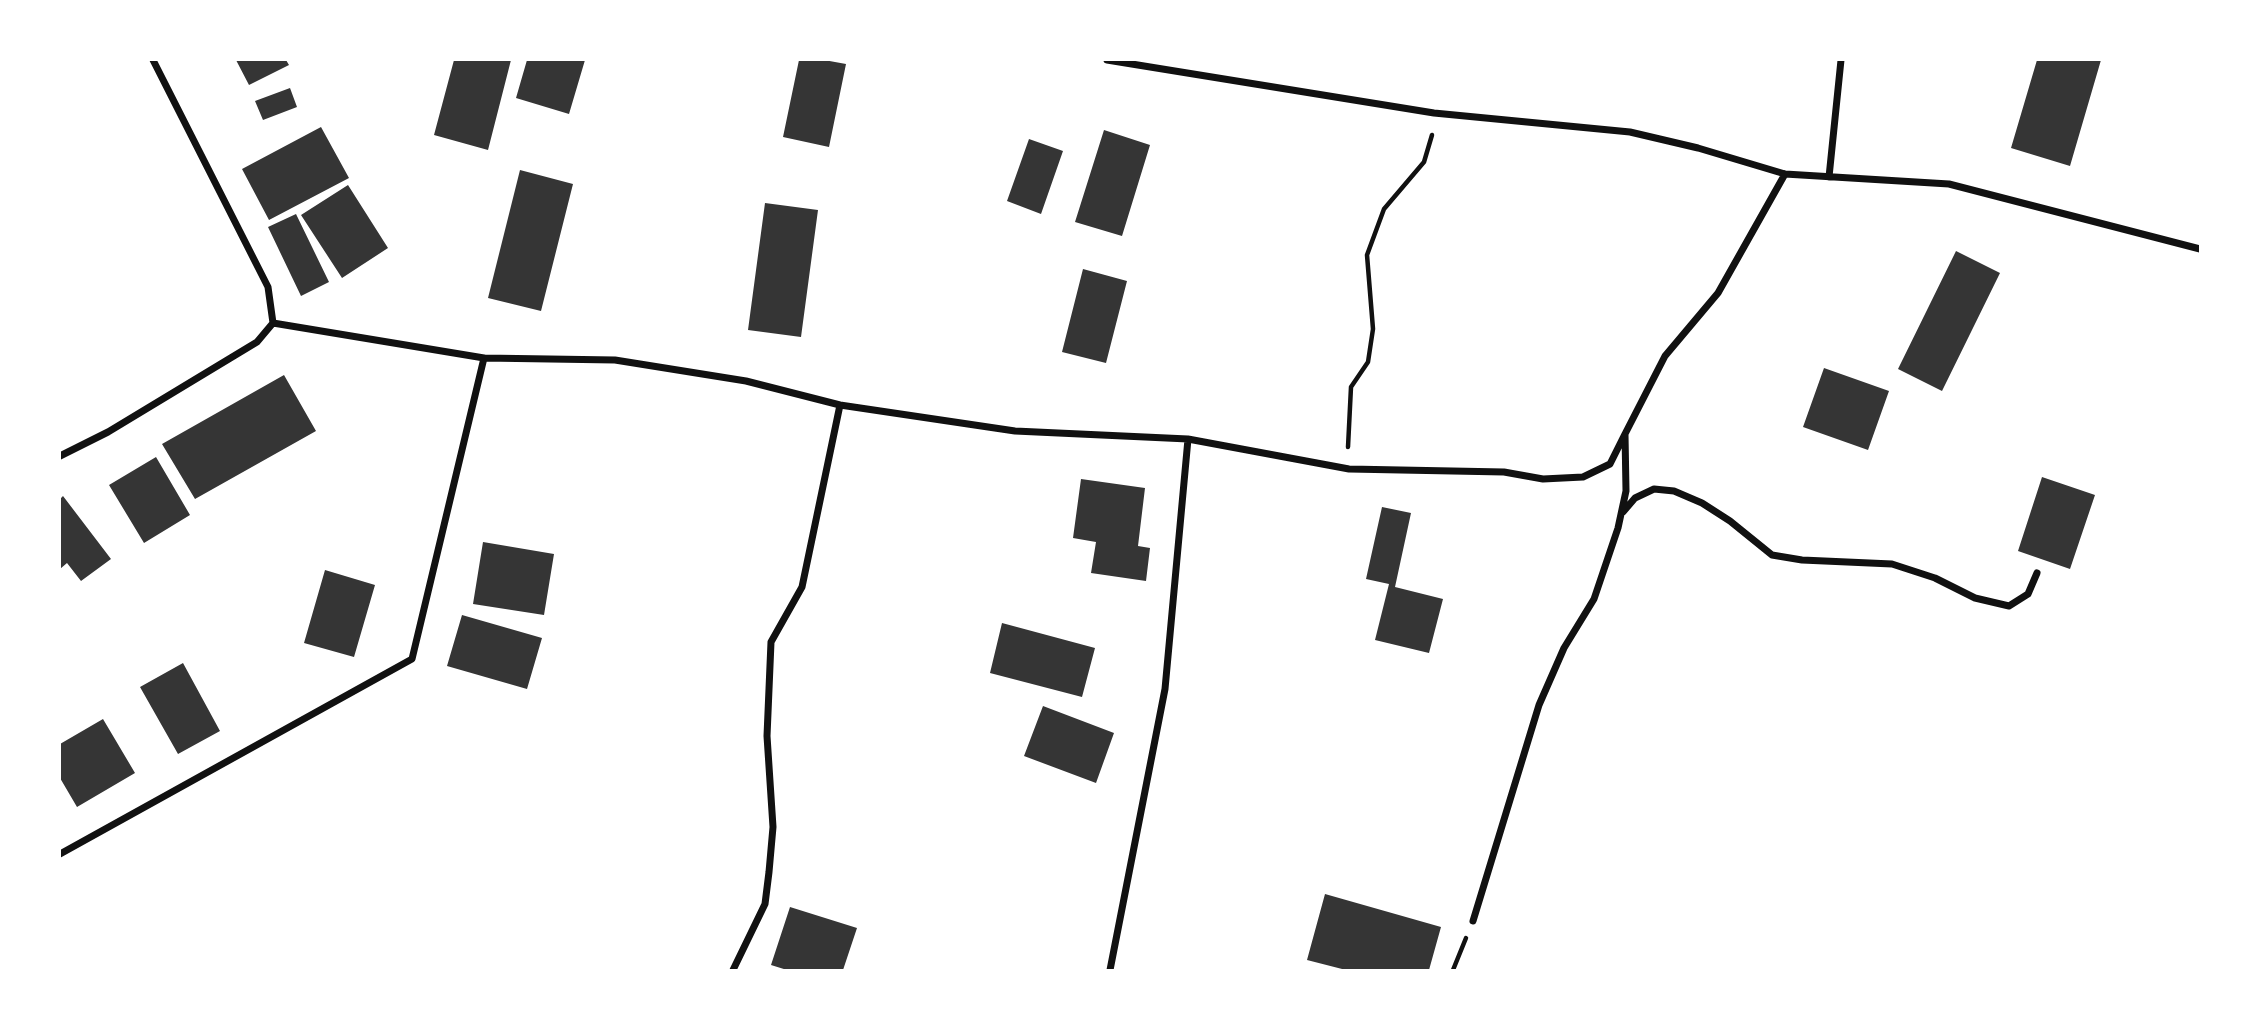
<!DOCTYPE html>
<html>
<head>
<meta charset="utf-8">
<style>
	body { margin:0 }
	#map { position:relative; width:2260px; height:1030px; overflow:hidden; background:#fff; font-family:"Titillium Web",sans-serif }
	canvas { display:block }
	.frame { position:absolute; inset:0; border:61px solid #fff; pointer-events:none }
</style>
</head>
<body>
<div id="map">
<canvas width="2260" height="1030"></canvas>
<div class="frame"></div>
</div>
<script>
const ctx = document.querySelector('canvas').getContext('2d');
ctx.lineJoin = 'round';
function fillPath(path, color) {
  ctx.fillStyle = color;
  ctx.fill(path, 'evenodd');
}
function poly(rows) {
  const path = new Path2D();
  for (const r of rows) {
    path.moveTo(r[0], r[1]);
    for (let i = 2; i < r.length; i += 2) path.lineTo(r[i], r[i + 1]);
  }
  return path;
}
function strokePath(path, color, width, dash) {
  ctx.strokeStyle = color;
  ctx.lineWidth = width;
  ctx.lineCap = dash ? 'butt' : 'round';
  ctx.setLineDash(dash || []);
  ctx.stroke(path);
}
fillPath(poly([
	[236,60,286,60,289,65,249,85],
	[454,60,511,60,488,150,434,135],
	[527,60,585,60,569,114,516,98],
	[799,60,824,60,846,64,829,147,783,137],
	[2037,60,2101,60,2070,166,2011,148],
	[290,88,297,107,263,120,255,101],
	[321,127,349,178,269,220,242,169],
	[1104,130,1150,145,1122,236,1075,222],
	[1029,139,1063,151,1041,214,1007,201],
	[520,170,573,184,541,311,488,298],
	[348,185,388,248,342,278,301,215],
	[765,203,818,210,801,337,748,330],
	[296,214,329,282,301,296,268,227],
	[1956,251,2000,273,1942,391,1898,369],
	[1083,269,1127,281,1106,363,1062,352],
	[1824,368,1889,391,1868,450,1803,427],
	[284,375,316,431,195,499,162,444],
	[156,457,190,515,144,543,109,485],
	[2042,477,2095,495,2070,569,2018,551],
	[1081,479,1145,488,1138,546,1150,548,1146,581,1091,573,1096,542,1073,538],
	[63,496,111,559,81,581,67,563,60,569,60,499],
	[1382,507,1411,513,1395,587,1443,599,1429,653,1375,640,1389,584,1366,579],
	[483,542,554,554,544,615,473,604],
	[325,570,375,585,354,657,304,643],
	[462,615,542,638,527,689,447,666],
	[1002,623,1095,648,1082,697,990,673],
	[183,663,220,731,178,754,140,687],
	[1043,706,1114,733,1096,783,1024,756],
	[103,719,135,773,77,807,60,778,60,744],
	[1325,894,1441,927,1429,970,1346,970,1307,960],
	[790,907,857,928,843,970,787,970,771,965]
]), '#353535');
strokePath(poly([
	[1348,447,1351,387,1368,362,1373,329,1367,255,1384,209,1424,162,1432,135],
	[1453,970,1466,938]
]), '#111', 4.5);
strokePath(poly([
	[1107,60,1434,113,1630,132,1698,148,1785,174,1949,184,2200,249],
	[1829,177,1841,60],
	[273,323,484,358,615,360,746,381,840,405,1015,431,1188,439,1349,469,1504,472,1543,479,1583,477,1610,464,1625,434],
	[60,456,108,432,257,342,273,323,268,287,153,60],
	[1623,512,1635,498,1654,489,1674,491,1702,503,1730,521,1772,555,1802,560,1892,564,1935,578,1975,598,2009,606,2028,594,2037,573],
	[60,854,412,659,484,358],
	[1473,921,1539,705,1564,648,1594,599,1618,528,1626,491,1625,434,1665,356,1718,293,1785,174],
	[733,970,765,904,769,872,773,827,767,736,771,642,802,587,840,405],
	[1110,970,1165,689,1188,439]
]), '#111', 7);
</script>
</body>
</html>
